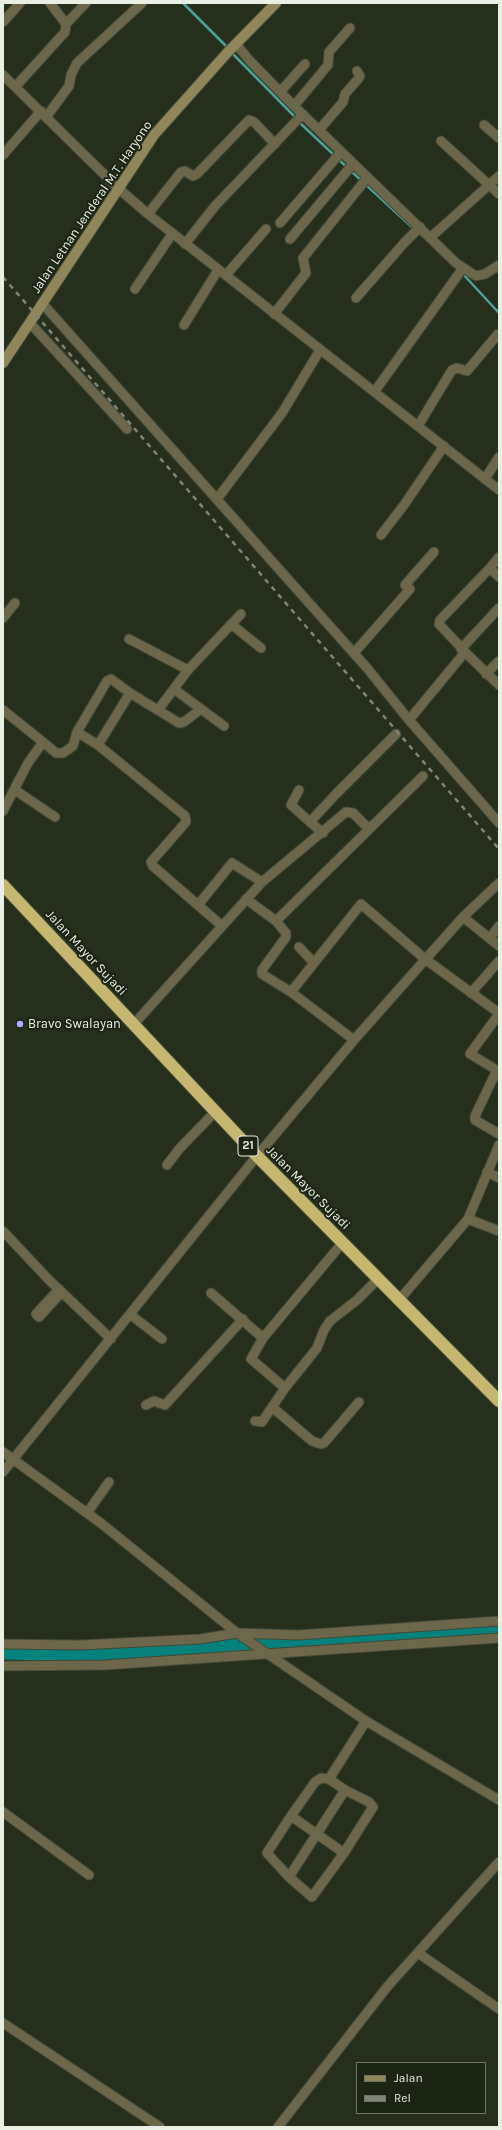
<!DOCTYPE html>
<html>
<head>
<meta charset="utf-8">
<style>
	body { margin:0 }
	#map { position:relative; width:502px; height:2130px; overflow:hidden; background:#262e1c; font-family:Karla,sans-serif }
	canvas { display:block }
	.frame { position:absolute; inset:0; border:4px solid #eaefe4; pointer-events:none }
	.legend { position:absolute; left:356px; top:2062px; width:130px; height:52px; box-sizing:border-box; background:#1c2413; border:1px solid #6e7567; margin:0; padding:5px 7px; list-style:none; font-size:12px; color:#eaefe4 }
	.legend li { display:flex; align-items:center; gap:8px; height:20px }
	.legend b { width:20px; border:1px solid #6e7567 }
</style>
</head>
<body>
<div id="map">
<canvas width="502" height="2130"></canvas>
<div class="frame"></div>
<ul class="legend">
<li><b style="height:5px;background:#90865a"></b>Jalan</li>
<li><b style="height:5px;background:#808678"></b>Rel</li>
</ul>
</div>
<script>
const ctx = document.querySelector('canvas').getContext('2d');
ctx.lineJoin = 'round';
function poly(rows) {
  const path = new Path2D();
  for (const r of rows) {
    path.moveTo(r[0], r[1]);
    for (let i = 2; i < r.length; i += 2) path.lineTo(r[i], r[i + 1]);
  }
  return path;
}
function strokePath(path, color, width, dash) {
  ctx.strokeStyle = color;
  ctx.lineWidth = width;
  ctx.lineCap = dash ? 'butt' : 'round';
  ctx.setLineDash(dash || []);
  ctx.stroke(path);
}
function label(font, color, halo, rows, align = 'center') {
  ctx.font = font + ' Karla,sans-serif';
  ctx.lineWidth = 4;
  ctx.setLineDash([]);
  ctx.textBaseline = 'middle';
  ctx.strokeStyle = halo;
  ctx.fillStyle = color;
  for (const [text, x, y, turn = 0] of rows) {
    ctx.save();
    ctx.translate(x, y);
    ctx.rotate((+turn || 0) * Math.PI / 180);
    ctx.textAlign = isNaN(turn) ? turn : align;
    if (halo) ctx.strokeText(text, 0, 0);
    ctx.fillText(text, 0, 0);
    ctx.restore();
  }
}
strokePath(poly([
	[183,3,228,48],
	[231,52,296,118],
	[299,122,335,156],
	[338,159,414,229],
	[462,273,499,313]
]), '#4ba29a', 2.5);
strokePath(poly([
	[3,1652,115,1655,499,1627]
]), '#07817b', 15);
const street = poly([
	[50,3,66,24],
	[3,22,20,3],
	[236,44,250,61,294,106,456,263,476,276,485,274,499,265],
	[3,75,119,189,148,214,499,490],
	[16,86,65,32,66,24,86,3],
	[280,92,305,64],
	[294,106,328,65,329,52,350,28],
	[47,116,69,86,71,75,77,63,142,3],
	[484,125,499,138],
	[319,130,343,102,345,94,358,79,360,76,357,71],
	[441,141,499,194],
	[3,155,41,111],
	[148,214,181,172,185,171,193,176,197,174,249,120,254,122,275,144],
	[280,223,341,152],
	[431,237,499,176],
	[290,239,353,164],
	[185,244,215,206,303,114],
	[226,275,266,229],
	[135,289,172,234],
	[356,298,404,243,420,227],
	[42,303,367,668,409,720,499,823],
	[274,314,306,273,303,258,367,178],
	[30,323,127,429],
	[184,325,218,270],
	[375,391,463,268],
	[418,426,452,370,457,368,467,371,498,334],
	[485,479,499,457],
	[217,499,282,413,320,350],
	[381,535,404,505,444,446],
	[490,568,499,557],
	[499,577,490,568,440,620,439,624,469,656,499,685],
	[3,618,15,603],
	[231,624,261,648],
	[129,639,188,670],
	[461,649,499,608],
	[354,653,410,589,405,585,434,552],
	[486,674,499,661],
	[174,689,224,726],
	[130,693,179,723,184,722,201,709],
	[3,710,43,742],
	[158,710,188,670,241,614],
	[409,720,461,657],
	[77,732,107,681,111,679,130,693,98,745],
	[15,790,55,817],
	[299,790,291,805,310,822],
	[3,811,28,763,43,742,56,753,63,753,73,746,77,732,98,745,185,816,186,822,151,862,153,866,222,926],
	[323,833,310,822,336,794,396,734],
	[246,899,276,921,286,933,286,937,262,970,262,974,291,992,354,1040],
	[198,905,232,863,262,882],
	[463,917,499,946],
	[276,921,423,776],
	[490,938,499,926],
	[299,947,314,963],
	[291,992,361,904,425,959,499,1013],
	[471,993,499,961],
	[499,1014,470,1054,495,1069,496,1072,475,1116,475,1120,499,1134],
	[134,1024,262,882,346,812,353,813,369,829],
	[167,1165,180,1148,215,1112],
	[487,1172,499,1178],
	[468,1219,499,1145],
	[3,1231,49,1280,111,1339],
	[59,1289,36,1314,39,1317,62,1292],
	[211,1293,263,1338,343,1242],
	[400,1299,468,1219,499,1231],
	[131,1315,162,1339],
	[263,1338,251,1359,285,1388,317,1348,324,1330,330,1321,357,1300,379,1278],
	[146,1405,154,1401,165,1405,243,1319],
	[272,1407,312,1441,321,1444,324,1443,359,1402],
	[255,1421,262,1422,285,1388],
	[3,1452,102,1524,237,1633,366,1721,499,1800],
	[3,1472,257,1156,354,1040,463,917,499,883],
	[87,1513,109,1482],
	[3,1644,80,1645,200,1639,237,1633,298,1635,499,1621],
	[3,1666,105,1665,499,1638],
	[3,1812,89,1875],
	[291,1816,267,1853,289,1877,312,1897,344,1853,291,1816,315,1782,321,1778,329,1779,366,1721],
	[344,1853,373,1807,369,1802,345,1790],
	[289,1877,345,1790,329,1779],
	[418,1953,499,2009],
	[3,2023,160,2127],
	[278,2127,387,1987,499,1862]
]);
const secondary = poly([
	[3,363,154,135,227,53,276,3]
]);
const highway = poly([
	[3,885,257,1156,499,1401]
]);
strokePath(street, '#414938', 11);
strokePath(secondary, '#414938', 12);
strokePath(highway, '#414938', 14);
strokePath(street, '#6c664a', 9);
strokePath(secondary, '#90865a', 10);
strokePath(highway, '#c6b770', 12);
strokePath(poly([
	[3,277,499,849]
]), '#808678', 2.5, [5, 5]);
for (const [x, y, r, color] of [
	[20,1024,4,"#acaffb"]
]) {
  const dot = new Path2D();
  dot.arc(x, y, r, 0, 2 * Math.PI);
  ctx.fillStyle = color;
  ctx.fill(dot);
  strokePath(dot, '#1c2413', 1.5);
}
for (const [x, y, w] of [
	[248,1146,20]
]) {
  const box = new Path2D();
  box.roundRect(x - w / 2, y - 10, w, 20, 3);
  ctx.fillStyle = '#1c2413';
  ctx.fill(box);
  strokePath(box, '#eaefe4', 1);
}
label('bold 12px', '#eaefe4', null, [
	["21",248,1146]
]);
label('13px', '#eaefe4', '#1c2413', [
	["Jalan Letnan Jenderal M.T. Haryono",92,207,-56],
	["Jalan Mayor Sujadi",86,953,47],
	["Jalan Mayor Sujadi",308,1188,45]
]);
label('13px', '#eaefe4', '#1c2413', [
	["Bravo Swalayan",28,1024]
], 'left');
</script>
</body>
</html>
